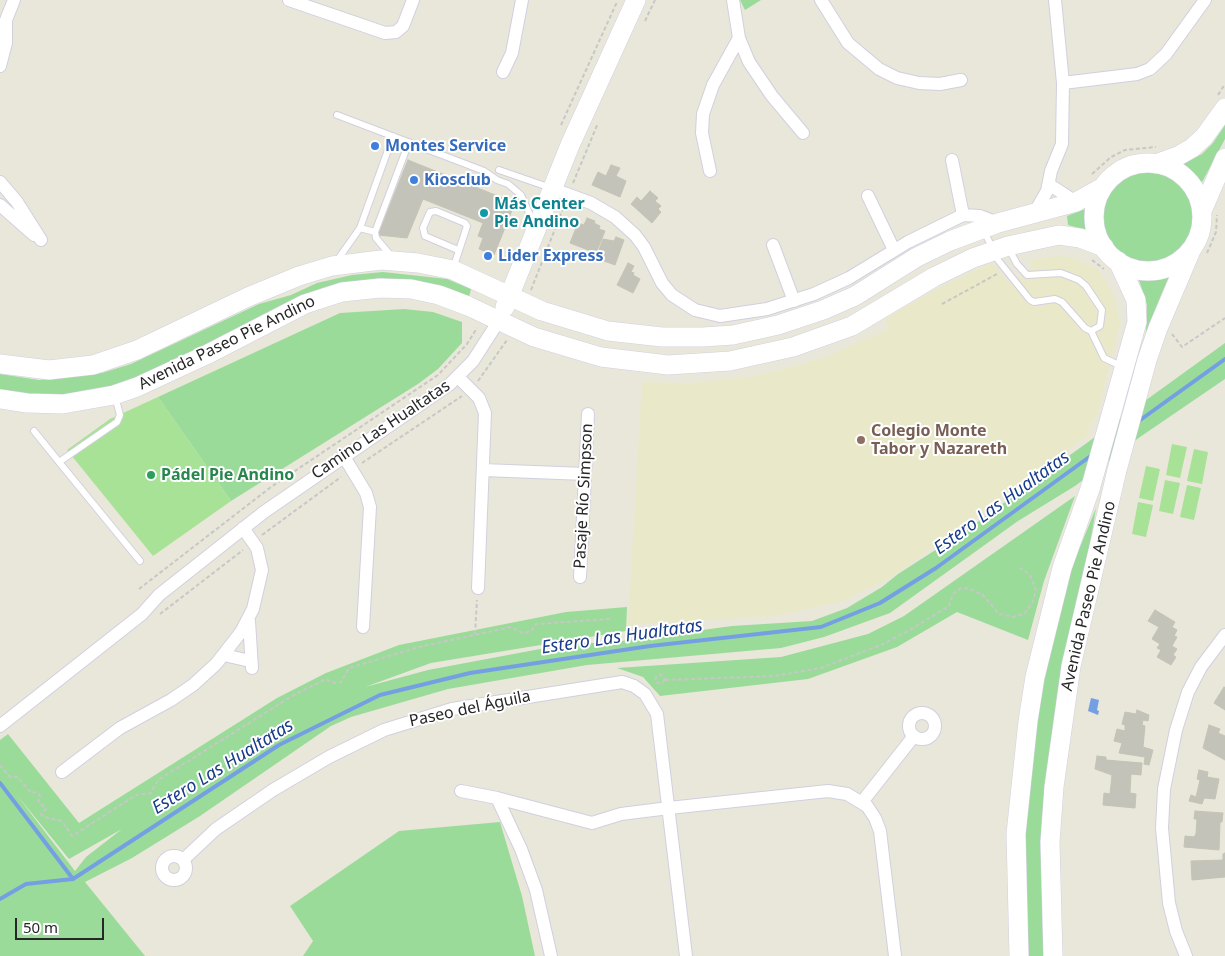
<!DOCTYPE html>
<html>
<head>
<meta charset="utf-8">
<style>
	body { margin:0 }
	#map { position:relative; width:1225px; height:956px; overflow:hidden; background:#e9e7da; font-family:"Noto Sans",sans-serif }
	canvas { display:block }
	.scale { position:absolute; left:15px; top:918px; width:89px; height:22px; box-sizing:border-box; border:2px solid #272727; border-top:0; padding-left:6px; font-size:15px; line-height:18px; white-space:nowrap; color:#272727; -webkit-text-stroke:4px #fff; paint-order:stroke }
</style>
</head>
<body>
<div id="map">
<canvas width="1225" height="956"></canvas>
<div class="scale">50 m</div>
</div>
<script>
const ctx = document.querySelector('canvas').getContext('2d');
ctx.lineJoin = 'round';
function fillPath(path, color) {
  ctx.fillStyle = color;
  ctx.fill(path, 'evenodd');
}
function poly(rows) {
  const path = new Path2D();
  for (const r of rows) {
    if (r.length === 3) {
      path.moveTo(r[0] + r[2], r[1]);
      path.arc(r[0], r[1], r[2], 0, 2 * Math.PI);
      continue;
    }
    path.moveTo(r[0], r[1]);
    for (let i = 2; i < r.length; i += 2) path.lineTo(r[i], r[i + 1]);
  }
  return path;
}
function strokePath(path, color, width, dash) {
  ctx.strokeStyle = color;
  ctx.lineWidth = width;
  ctx.lineCap = dash ? 'butt' : 'round';
  ctx.setLineDash(dash || []);
  ctx.stroke(path);
}
function label(font, color, halo, rows, align = 'center') {
  ctx.font = font + ' "Noto Sans",sans-serif';
  ctx.lineWidth = 4;
  ctx.setLineDash([]);
  ctx.textBaseline = 'middle';
  ctx.strokeStyle = halo;
  ctx.fillStyle = color;
  for (const [text, x, y, turn = 0] of rows) {
    ctx.save();
    ctx.translate(x, y);
    ctx.rotate((+turn || 0) * Math.PI / 180);
    ctx.textAlign = isNaN(turn) ? turn : align;
    if (halo) ctx.strokeText(text, 0, 0);
    ctx.fillText(text, 0, 0);
    ctx.restore();
  }
}
fillPath(poly([
	[1058,256,1074,258,1099,270,1115,298,1120,324,1097,415,1090,424,1089,435,890,578,843,601,774,616,628,625,642,382,690,383,751,377,800,365,830,355,889,329,885,319,942,286,988,264,993,264,1010,284,1032,269,1029,260]
]), '#e9e9ca');
fillPath(poly([
	[740,0,761,0,745,10],
	[1225,125,1225,139,1200,186,1196,178,1181,165,1202,154,1213,143],
	[1147,217,48],
	[1088,208,1089,231,1068,225,1067,216],
	[383,272,447,279,471,289,469,297,388,279,153,375,81,397,0,395,0,374,39,380,102,373,131,364,259,304,291,295,317,283,352,275],
	[1171,272,1162,293,1146,332,1147,305,1138,277,1150,278],
	[404,309,433,312,462,322,462,343,438,369,418,384,231,501,158,397,340,313],
	[1225,343,1225,379,1140,437,1075,486,1018,521,890,613,824,637,781,648,587,665,448,689,351,717,331,726,200,816,132,858,85,882,145,956,0,956,0,740,8,734,79,823,277,698,326,673,399,645,566,612,627,607,626,631,431,663,365,687,428,670,540,649,583,643,607,643,732,626,812,621,847,608,882,587,898,574,965,531],
	[16,794,69,859,122,829,86,857,75,871],
	[1075,496,1044,581,1028,640,957,612,897,647,808,679,660,696,643,677,617,668,781,657,868,634,904,616],
	[1096,508,1082,594,1075,624,1047,956,1026,956,1023,841,1039,694,1064,586],
	[500,822,522,896,535,956,303,956,313,941,290,906,399,831]
]), '#9adb9a');
fillPath(poly([
	[158,397,231,501,153,556,67,450,110,419],
	[1172,444,1187,447,1180,478,1166,475],
	[1194,449,1208,452,1202,484,1187,481],
	[1146,466,1160,469,1153,501,1139,498],
	[1165,480,1180,483,1173,514,1159,511],
	[1187,485,1201,488,1194,520,1180,517],
	[1138,502,1153,505,1146,537,1132,534]
]), '#a8e297');
fillPath(poly([
	[1091,698,1099,700,1097,710,1099,711,1098,715,1088,711]
]), '#74a0e3');
strokePath(poly([
	[1136,423,1225,359],
	[0,783,73,879],
	[0,899,26,884,73,879,279,745,380,695,470,673,650,646,821,627,880,603,936,568,1092,455]
]), '#74a0e3', 4);
const building = poly([
	[408,160,515,203,494,255,479,249,483,238,478,236,483,223,423,199,407,238,378,235,408,160],
	[611,165,620,168,616,176,626,181,620,197,592,185,598,172,606,176,611,165],
	[650,191,658,198,655,201,661,206,658,209,661,212,652,223,631,204,637,197,641,201,650,191],
	[587,218,595,221,594,223,600,226,599,229,605,231,596,253,570,243,578,223,584,225,587,218],
	[616,237,624,240,615,265,596,258,603,239,614,241,616,237],
	[628,263,634,266,631,272,634,273,633,275,640,279,633,293,617,285,628,263],
	[1155,610,1175,622,1172,627,1177,630,1174,636,1177,637,1172,646,1177,649,1173,655,1176,657,1171,665,1157,657,1161,650,1157,648,1160,644,1152,639,1159,627,1148,621,1155,610],
	[1224,687,1225,688,1225,710,1214,703,1224,687],
	[1137,710,1149,715,1148,721,1143,720,1142,725,1145,726,1143,747,1153,750,1149,765,1144,764,1145,757,1119,753,1122,743,1114,741,1117,729,1125,731,1125,725,1122,724,1125,712,1136,714,1137,710],
	[1209,725,1220,729,1218,733,1225,736,1225,760,1203,748,1209,725],
	[1097,756,1106,757,1106,760,1142,763,1141,775,1131,774,1130,793,1136,794,1135,808,1103,805,1104,793,1110,794,1112,775,1095,769,1097,756],
	[1199,770,1208,772,1207,777,1219,779,1215,799,1204,798,1202,804,1189,801,1191,795,1196,797,1200,780,1197,779,1199,770],
	[1195,811,1223,813,1222,822,1220,822,1219,850,1184,847,1185,836,1194,837,1196,834,1197,819,1194,819,1195,811],
	[1225,853,1225,877,1192,880,1191,861,1223,860,1223,854,1225,853]
]);
fillPath(building, '#c4c3b9');
strokePath(building, '#c3c3b4', 1);
const lane = poly([
	[337,115,484,171,497,180,508,184,521,195,534,224],
	[499,170,551,188],
	[360,228,375,232],
	[984,231,998,260,1030,300,1034,302,1055,299,1062,302,1085,328,1091,331,1100,326,1102,310,1086,286,1079,280,1061,273,1027,275,1017,264,1008,247],
	[392,257,376,238,375,232,409,142],
	[336,262,360,228,393,136],
	[453,269,467,226,465,223,436,211,430,212,423,228,425,236,458,250],
	[1091,331,1104,358,1123,367],
	[34,431,59,462,117,422,120,415,115,396],
	[59,462,140,561]
]);
const street = poly([
	[289,0,385,33,396,32,403,26,413,0],
	[733,0,739,38,749,62,772,96,803,133],
	[821,0,848,43,879,69,897,78,919,83,940,84,961,80],
	[2,30,14,0],
	[0,66,6,43,6,22],
	[503,72,512,53,522,0],
	[1063,83,1137,74,1150,69,1166,54,1205,0],
	[952,160,963,215],
	[710,171,702,133,703,114,713,85,739,38],
	[0,182,17,202,41,240],
	[1050,185,1076,202],
	[553,189,591,203,615,217,635,235,644,247,662,283,672,295,695,310,720,316,767,309,814,294,849,278,908,242,963,215,980,216,998,223],
	[868,196,894,250],
	[0,205,34,235],
	[1035,212,1047,191,1051,171,1062,144,1063,83,1055,0],
	[773,245,794,301],
	[458,377,479,398,485,413,478,588],
	[343,455,366,493,370,507,363,627],
	[483,470,585,474],
	[580,577,588,414],
	[249,621,252,668],
	[224,655,250,661],
	[922,726,13],
	[0,726,142,614,159,595,264,512,450,384,473,361,498,322],
	[62,772,120,728,171,700,193,685,216,664,241,632,253,609,262,570,257,548,243,528],
	[461,791,497,798,592,823,621,814,669,808,828,791,847,794,867,806,875,818,880,831,895,956],
	[497,798,521,849,536,890,551,956],
	[862,802,914,736],
	[174,868,12],
	[183,860,216,829,273,790,329,757,384,730,452,709,622,682,634,686,645,694,657,714,686,956],
	[1186,956,1176,931,1169,903,1162,828,1164,789,1176,730,1188,692,1201,667,1225,635]
]);
const secondary = poly([
	[1148,217,54],
	[1156,164,1178,156,1192,148,1204,137,1225,108],
	[1202,211,1225,158],
	[505,307,570,145,636,0],
	[0,364,49,370,93,365,137,350,248,297,299,276,332,266,381,260,418,263,453,270,542,311,608,331,662,337,703,337,733,335,778,325,823,310,855,296,917,257,950,241,998,223,1076,202,1103,187],
	[0,399,27,403,63,404,114,395,137,387,206,355,305,304,342,292,380,288,411,289,439,295,468,306,534,337,601,357,668,365,730,361,793,347,852,326,934,277,973,258,1008,246,1059,235,1080,238,1104,247],
	[1019,956,1016,834,1028,721,1035,677,1062,568,1091,486,1137,322,1136,300,1118,261],
	[1053,956,1050,842,1054,787,1071,666,1117,470,1147,360,1158,328,1192,248]
]);
strokePath(lane, '#d2cfdf', 8);
strokePath(street, '#d2cfdf', 14);
strokePath(secondary, '#d2cfdf', 20);
strokePath(poly([
	[645,21,655,0],
	[1218,95,1225,84],
	[561,125,617,2],
	[1092,174,1111,157,1125,150,1156,147],
	[573,183,598,123],
	[1207,253,1216,232,1217,215],
	[1092,260,1104,269],
	[531,290,564,206],
	[942,304,997,274],
	[1172,334,1182,347,1225,318],
	[478,381,507,340],
	[362,463,462,396],
	[262,535,341,477],
	[139,589,271,487,438,375,467,344,477,328],
	[160,614,243,550],
	[475,634,477,600],
	[660,679,4.5],
	[665,680,775,676,821,668,883,644,908,631,949,606,953,594,961,588,970,589,983,595,999,614,1014,617,1025,613,1033,602,1036,590,1030,575,1020,568],
	[0,765,10,777,18,777,31,793,37,792,40,796,38,801,46,809,41,814,44,817,62,821,72,836,136,795,151,793,158,780,292,696,326,679,334,683,341,682,349,668,419,647,511,627,520,632,526,633,532,630,536,624,610,619]
]), '#c7c7c7', 2, [4, 2.5]);
strokePath(lane, '#fff', 6);
strokePath(street, '#fff', 12);
strokePath(secondary, '#fff', 19);
for (const [x, y, r, color] of [
	[375,146,5,"#3f7fe0"],
	[414,180,5,"#3f7fe0"],
	[484,213,5,"#0f9aa8"],
	[488,256,5,"#3f7fe0"],
	[861,440,5,"#8d6e63"],
	[151,475,5,"#2e9e5b"]
]) {
  const dot = new Path2D();
  dot.arc(x, y, r, 0, 2 * Math.PI);
  ctx.fillStyle = color;
  ctx.fill(dot);
  strokePath(dot, '#fff', 2);
}
label('bold 16px', '#366cbe', '#fff', [
	["Montes Service",385,146],
	["Kiosclub",424,180],
	["Lider Express",498,256]
], 'left');
label('bold 16px', '#0d838f', '#fff', [
	["Más Center",494,204],
	["Pie Andino",494,222]
], 'left');
label('16px', '#272727', '#fff', [
	["Avenida Paseo Pie Andino",227,343,-26],
	["Camino Las Hualtatas",381,430,-34],
	["Pasaje Río Simpson",584,496,-87],
	["Avenida Paseo Pie Andino",1089,596,-77],
	["Paseo del Águila",470,709,-12]
]);
label('bold 16px', '#785e54', '#fff', [
	["Colegio Monte",871,431],
	["Tabor y Nazareth",871,449]
], 'left');
label('bold 16px', '#27864d', '#fff', [
	["Pádel Pie Andino",161,475]
], 'left');
label('italic 18px', '#183c8a', '#fff', [
	["Estero Las Hualtatas",1002,503,-36],
	["Estero Las Hualtatas",622,637,-8],
	["Estero Las Hualtatas",223,767,-32]
]);
</script>
</body>
</html>
